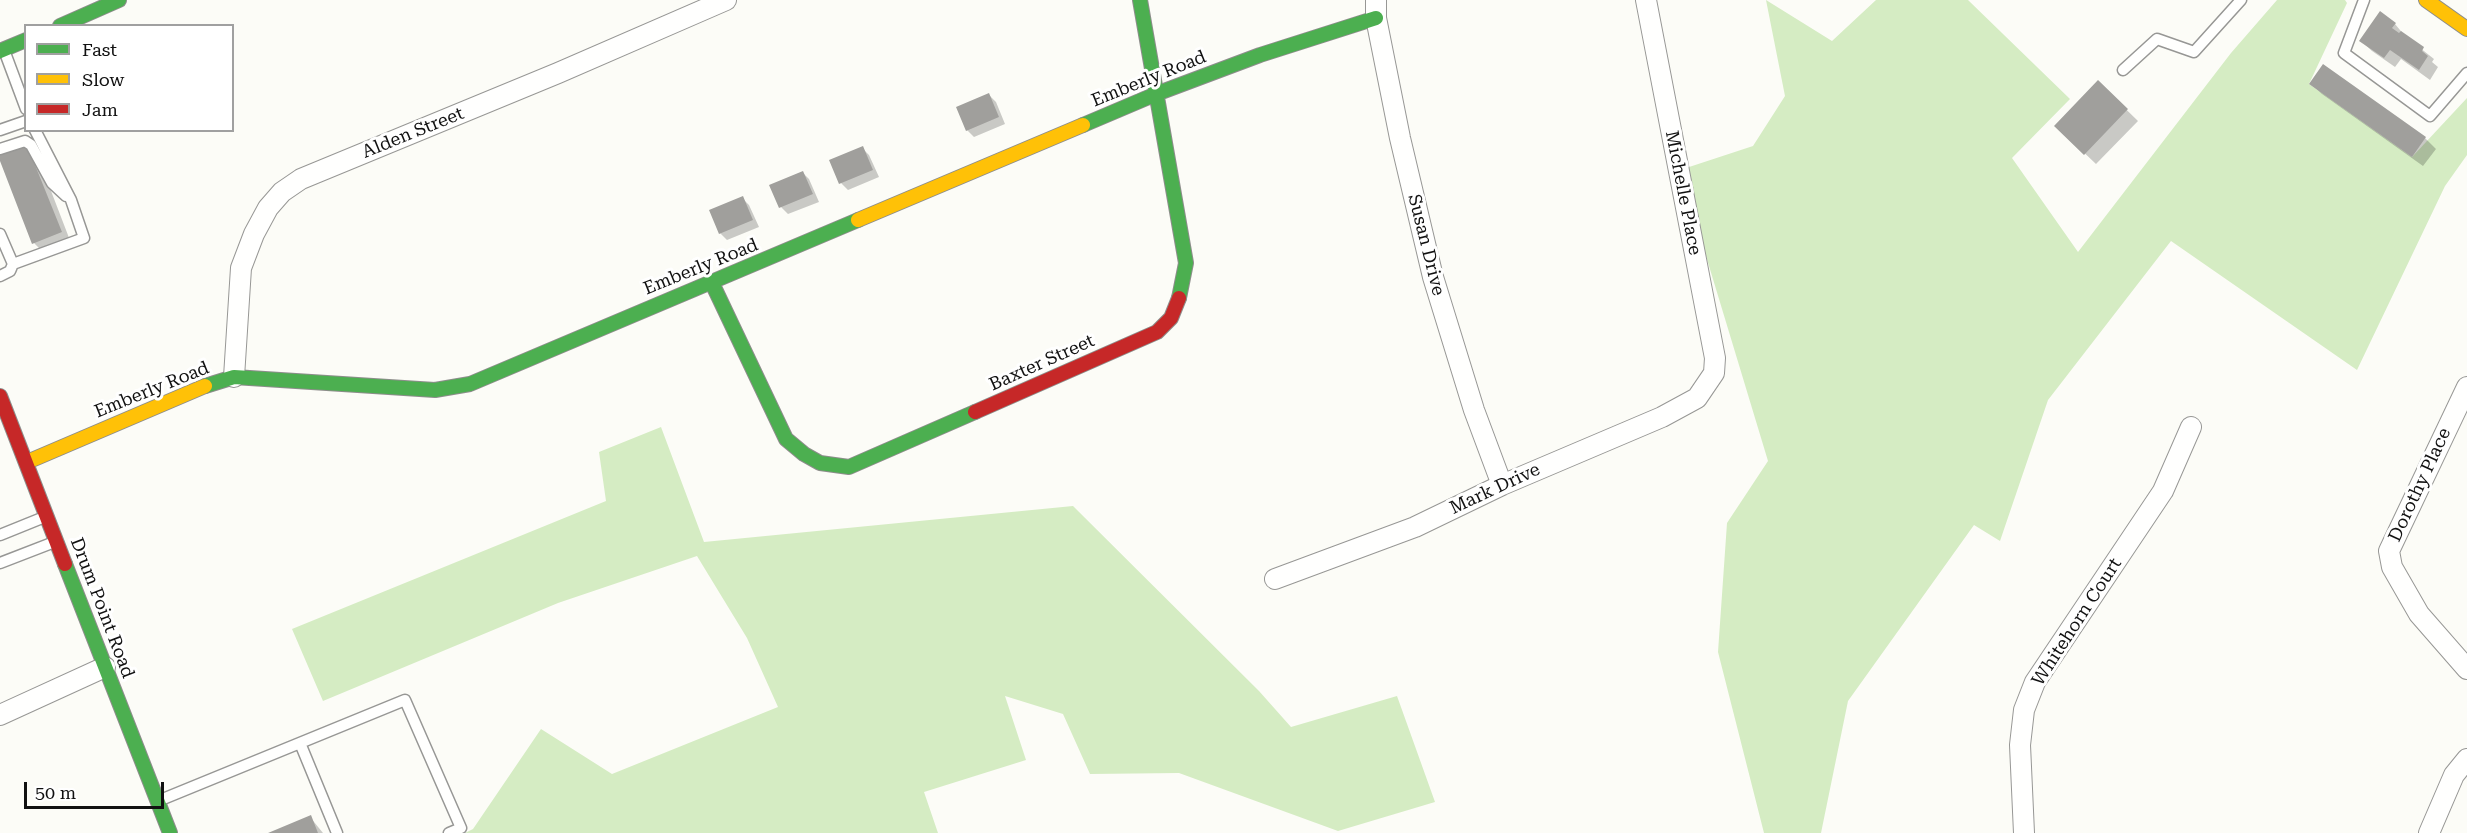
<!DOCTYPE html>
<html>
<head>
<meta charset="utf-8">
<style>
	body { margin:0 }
	#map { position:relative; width:2467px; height:833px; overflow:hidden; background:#fcfcf7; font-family:"Roboto Serif",serif }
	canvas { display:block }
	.legend { position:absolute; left:24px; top:24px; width:210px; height:108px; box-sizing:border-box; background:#fff; border:2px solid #a0a0a0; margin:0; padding:8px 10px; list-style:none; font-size:18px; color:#111 }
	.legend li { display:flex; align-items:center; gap:12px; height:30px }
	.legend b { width:30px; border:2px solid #a0a0a0 }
	.scale { position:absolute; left:24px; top:782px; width:140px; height:27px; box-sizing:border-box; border:3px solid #111; border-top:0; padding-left:8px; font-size:18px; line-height:21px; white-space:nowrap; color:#111; -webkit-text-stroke:4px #fff; paint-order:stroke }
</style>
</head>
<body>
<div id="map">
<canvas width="2467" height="833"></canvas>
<ul class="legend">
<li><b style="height:8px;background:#4caf50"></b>Fast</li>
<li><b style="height:8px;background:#ffc107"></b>Slow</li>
<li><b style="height:8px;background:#c62828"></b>Jam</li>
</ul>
<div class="scale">50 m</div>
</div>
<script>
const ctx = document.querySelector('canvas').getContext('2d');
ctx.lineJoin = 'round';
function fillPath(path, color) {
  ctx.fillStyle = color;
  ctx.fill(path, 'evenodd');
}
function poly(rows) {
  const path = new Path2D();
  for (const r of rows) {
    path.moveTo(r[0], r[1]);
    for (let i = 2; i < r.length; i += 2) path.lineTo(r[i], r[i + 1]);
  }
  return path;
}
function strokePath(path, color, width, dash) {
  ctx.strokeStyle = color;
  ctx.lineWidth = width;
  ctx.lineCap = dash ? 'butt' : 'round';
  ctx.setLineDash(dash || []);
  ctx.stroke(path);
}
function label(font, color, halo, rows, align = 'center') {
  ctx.font = font + ' "Roboto Serif",serif';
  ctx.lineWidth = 6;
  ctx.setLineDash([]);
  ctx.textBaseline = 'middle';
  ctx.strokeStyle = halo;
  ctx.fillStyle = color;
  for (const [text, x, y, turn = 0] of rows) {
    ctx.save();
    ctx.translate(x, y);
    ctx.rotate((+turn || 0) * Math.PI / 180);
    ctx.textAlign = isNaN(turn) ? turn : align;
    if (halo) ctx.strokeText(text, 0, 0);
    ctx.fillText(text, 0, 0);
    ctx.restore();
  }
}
fillPath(poly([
	[1766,0,1832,41,1876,0,1968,0,2070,99,2012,158,2078,252,2231,53,2277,0,2345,0,2347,3,2309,84,2412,157,2467,98,2467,155,2445,186,2357,370,2171,241,2048,400,2000,541,1974,525,1848,701,1821,833,1764,833,1718,652,1727,523,1768,461,1680,170,1753,146,1785,96],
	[661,427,704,542,1073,506,1259,691,1291,727,1397,696,1435,802,1338,831,1179,773,1090,774,1063,714,1005,696,1026,760,924,792,938,833,465,833,473,829,541,729,612,774,778,707,747,638,697,556,558,603,323,701,292,629,606,501,599,452]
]), '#d5ecc3');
fillPath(poly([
	[2380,13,2395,24,2405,36,2434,59,2432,62,2438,67,2430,80,2401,59,2395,67,2372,51,2361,41],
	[2098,82,2138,121,2096,164,2056,126],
	[2311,84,2425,138,2436,149,2423,166,2322,94],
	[989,95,996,102,1005,124,974,137,967,130],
	[862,148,869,155,879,177,848,190,841,183],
	[0,157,38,157,71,243,44,253,34,243],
	[802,172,809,179,819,202,788,214,781,207,771,185],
	[742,198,749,205,759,227,727,240,720,233],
	[310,817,323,833,272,833]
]), '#0003');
fillPath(poly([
	[2380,11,2396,23,2392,28,2399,33,2401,31,2424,47,2422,51,2428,56,2419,70,2390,50,2384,58,2359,41],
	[2323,64,2426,137,2412,157,2309,84],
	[2098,80,2128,109,2084,155,2054,126],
	[989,93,999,117,966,131,956,107],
	[27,145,62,232,32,244,0,161,0,155],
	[863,146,873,170,839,184,829,160],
	[803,171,813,194,779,208,769,185],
	[743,196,753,220,719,234,709,210],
	[311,815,318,833,268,833]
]), '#a09f9c');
const lane = poly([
	[2364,0,2344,53,2430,116,2467,73],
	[4,50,26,109],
	[2123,70,2157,39,2194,52,2241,0],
	[0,130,26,121],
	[0,149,25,141,31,145,52,183,66,196],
	[0,234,13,264],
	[0,276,10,271,13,264,84,238,71,200,35,130],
	[0,535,47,516],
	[0,563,57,541],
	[300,743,337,833],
	[158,801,405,700,461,828,449,833]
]);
const street = poly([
	[1376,0,1376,18,1400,138,1433,277,1474,410,1502,485],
	[234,377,241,268,254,234,268,208,282,192,301,179,558,73,726,0],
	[2467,387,2389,551,2392,567,2419,614,2467,669],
	[1275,579,1415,527,1502,485,1662,417,1697,398,1714,373,1715,358,1646,0],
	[0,715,105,667],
	[2024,833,2020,745,2024,710,2035,682,2163,491,2191,427],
	[2429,833,2454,775,2467,759]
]);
const fast = poly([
	[1140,0,1186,263,1179,298],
	[60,26,119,0],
	[0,51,26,40],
	[1083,125,1156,94,1260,55,1376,18],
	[712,283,786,439,804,454,820,463,849,467,975,412],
	[205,386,234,377,435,390,470,384,858,220],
	[65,564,170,833]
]);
const slow = poly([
	[2426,0,2467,29],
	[858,220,1083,125],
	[27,462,205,386]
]);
const jam = poly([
	[0,396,65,564],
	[975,412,1157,332,1171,318,1179,298]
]);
strokePath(lane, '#979795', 13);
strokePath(street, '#979795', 22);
strokePath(fast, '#8d8d8b', 16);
strokePath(slow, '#8d8d8b', 16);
strokePath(jam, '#8d8d8b', 16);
strokePath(lane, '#fffffe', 10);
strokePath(street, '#fffffe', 20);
strokePath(fast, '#4caf50', 14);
strokePath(slow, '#ffc107', 14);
strokePath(jam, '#c62828', 14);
label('18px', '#111', '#fff', [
	["Emberly Road",1149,79,-22],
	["Alden Street",413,133,-22],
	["Michelle Place",1683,193,79],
	["Susan Drive",1426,245,76],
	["Emberly Road",701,267,-22],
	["Baxter Street",1042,363,-24],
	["Emberly Road",152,390,-22],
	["Dorothy Place",2420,485,-65],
	["Mark Drive",1495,489,-25],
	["Drum Point Road",102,608,69],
	["Whitehorn Court",2077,622,-57]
]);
</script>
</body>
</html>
